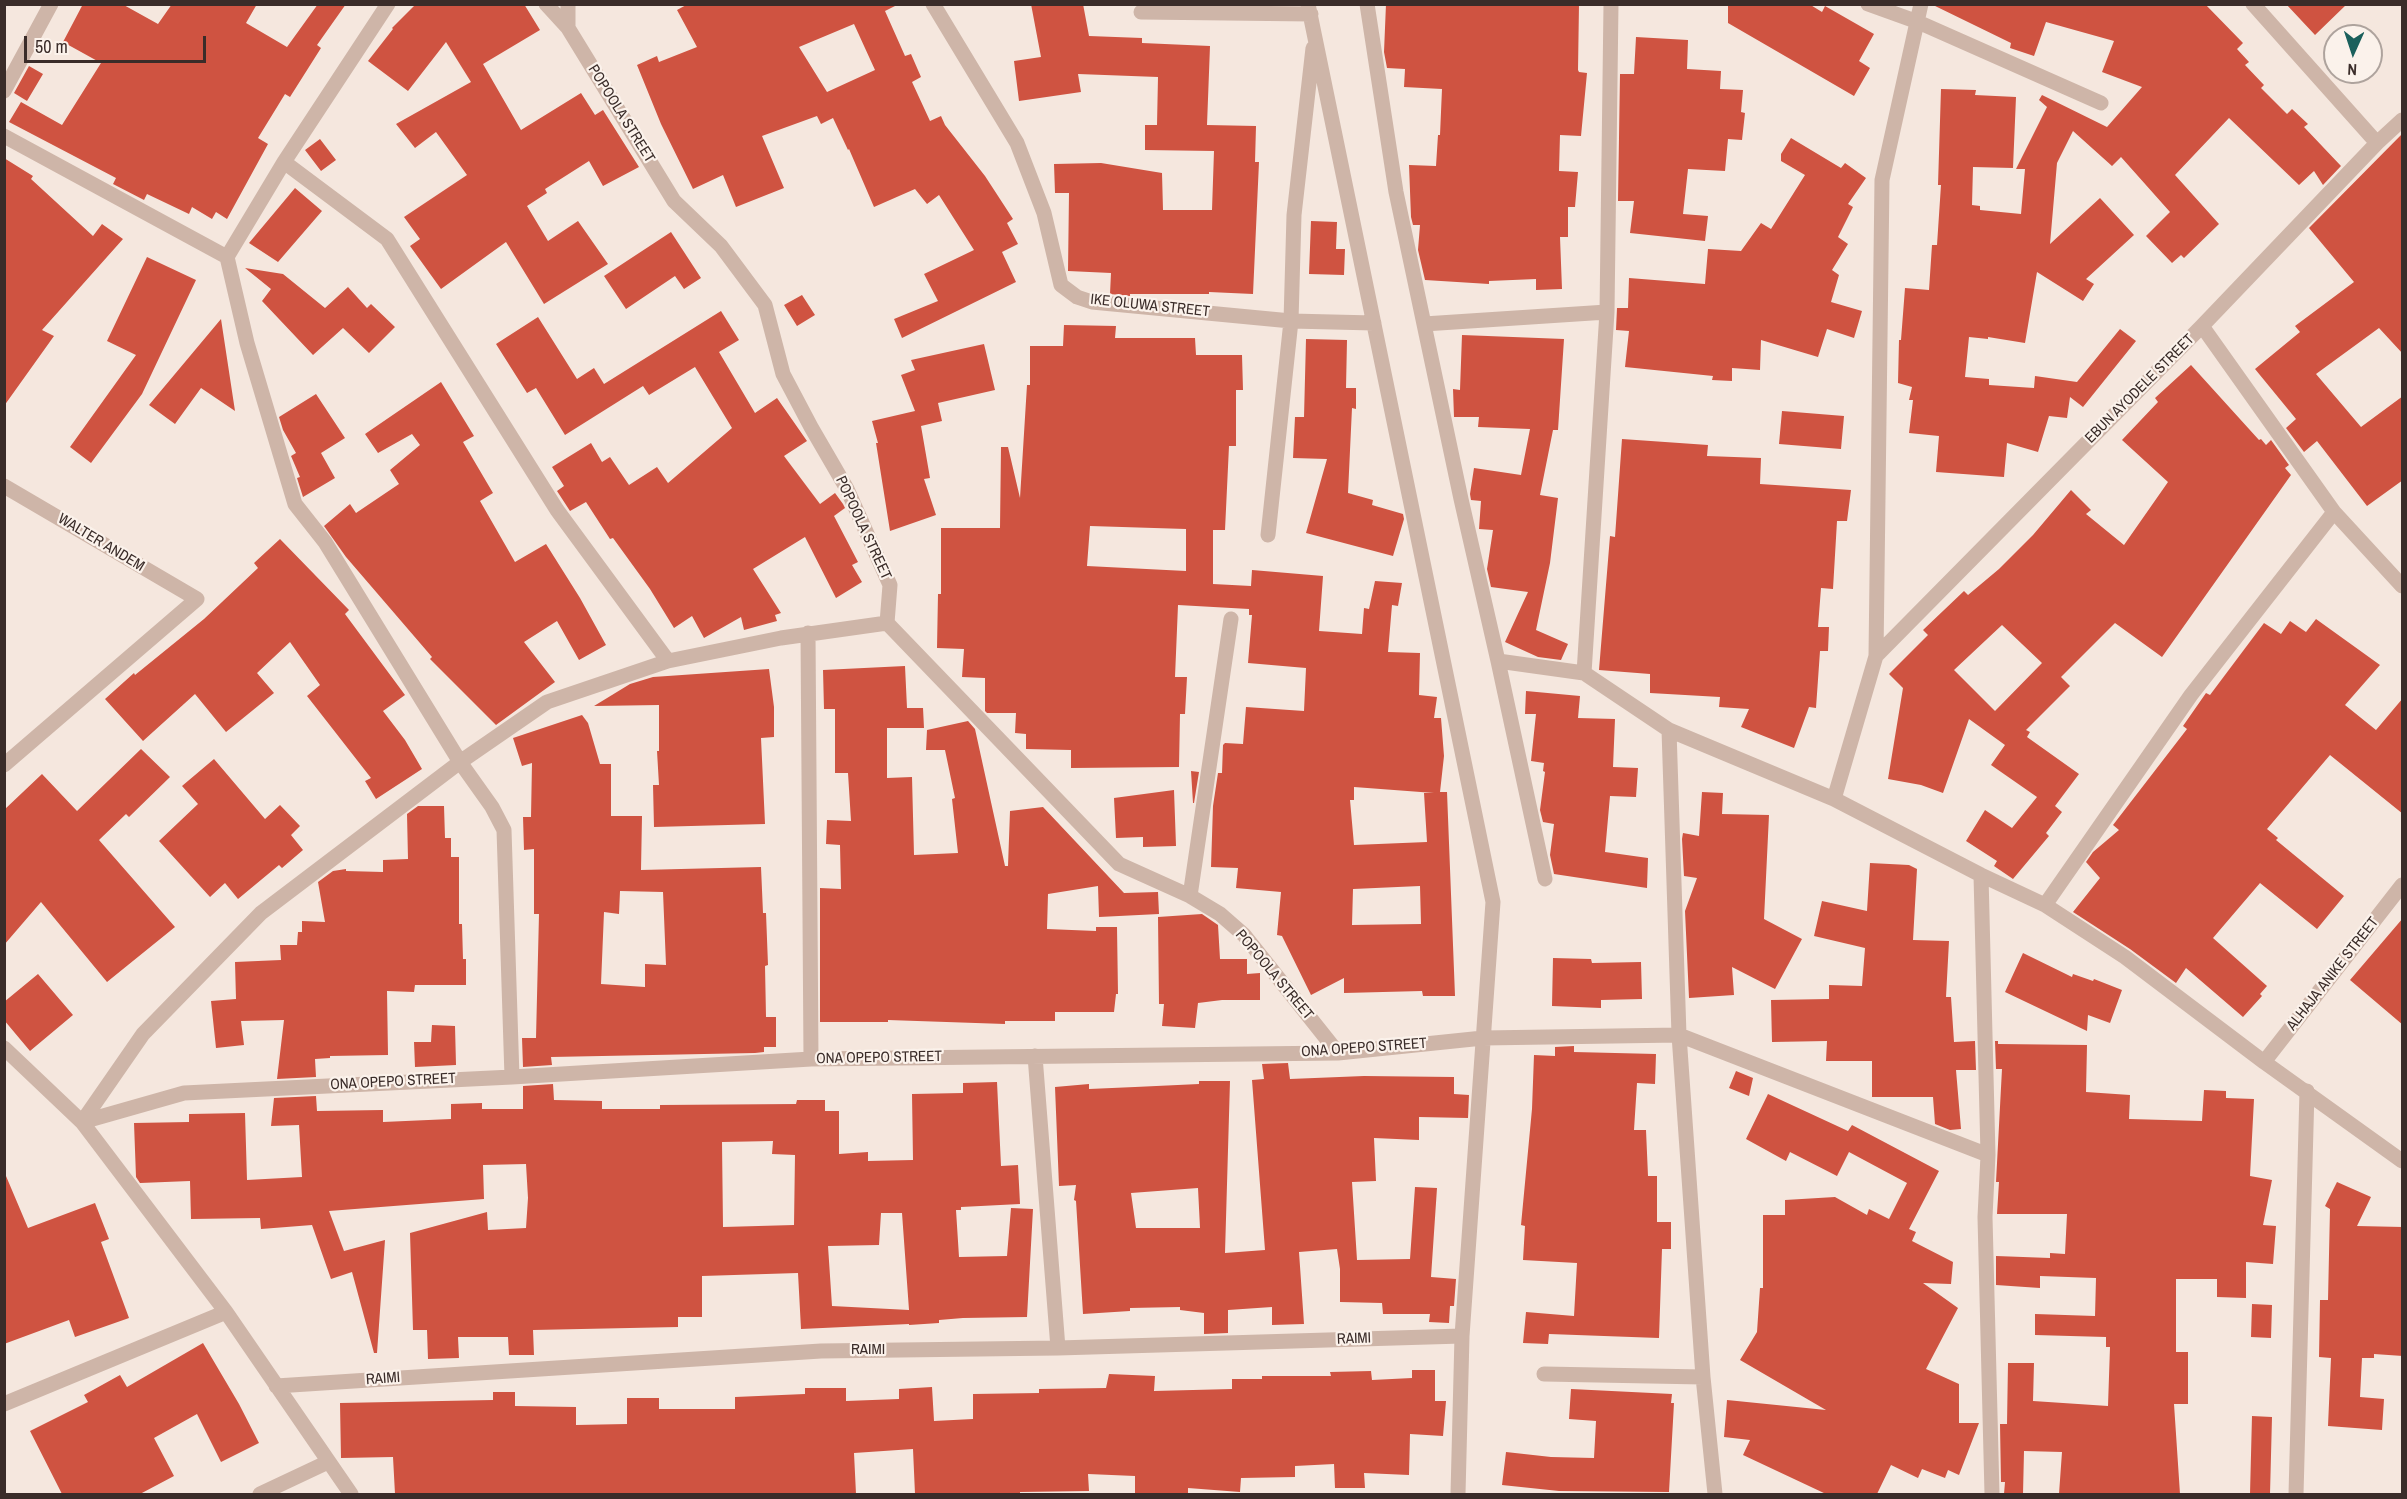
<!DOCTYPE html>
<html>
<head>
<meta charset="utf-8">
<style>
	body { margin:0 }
	#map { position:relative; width:2407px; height:1499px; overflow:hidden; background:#f5e7de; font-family:"Archivo Narrow",sans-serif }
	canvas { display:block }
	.frame { position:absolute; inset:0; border:6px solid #3a2c29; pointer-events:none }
	.north { position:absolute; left:2323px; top:24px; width:60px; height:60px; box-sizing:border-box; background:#fbf2eb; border:2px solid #aea39d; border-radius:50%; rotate:183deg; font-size:16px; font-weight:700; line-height:24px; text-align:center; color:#3a2c29 }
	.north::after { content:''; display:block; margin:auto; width:21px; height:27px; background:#1b605c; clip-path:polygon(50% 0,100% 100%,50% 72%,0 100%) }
	.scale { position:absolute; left:24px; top:36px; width:182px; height:27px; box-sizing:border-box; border:3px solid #3a2c29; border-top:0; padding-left:8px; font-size:18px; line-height:21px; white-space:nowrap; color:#3a2c29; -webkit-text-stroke:4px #fbf2eb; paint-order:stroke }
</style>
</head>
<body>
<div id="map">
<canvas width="2407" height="1499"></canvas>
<div class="frame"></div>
<div class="north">N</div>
<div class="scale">50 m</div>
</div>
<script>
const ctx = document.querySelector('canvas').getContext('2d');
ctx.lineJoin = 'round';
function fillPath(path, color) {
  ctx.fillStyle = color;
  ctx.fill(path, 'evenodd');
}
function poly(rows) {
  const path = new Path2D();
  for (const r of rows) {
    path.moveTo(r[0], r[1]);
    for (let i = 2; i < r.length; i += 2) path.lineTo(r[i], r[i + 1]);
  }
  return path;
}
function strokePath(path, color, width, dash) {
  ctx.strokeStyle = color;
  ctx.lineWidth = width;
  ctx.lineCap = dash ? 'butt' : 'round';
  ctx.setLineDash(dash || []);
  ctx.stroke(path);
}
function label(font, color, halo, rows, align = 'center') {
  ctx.font = font + ' "Archivo Narrow",sans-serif';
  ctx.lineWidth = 4.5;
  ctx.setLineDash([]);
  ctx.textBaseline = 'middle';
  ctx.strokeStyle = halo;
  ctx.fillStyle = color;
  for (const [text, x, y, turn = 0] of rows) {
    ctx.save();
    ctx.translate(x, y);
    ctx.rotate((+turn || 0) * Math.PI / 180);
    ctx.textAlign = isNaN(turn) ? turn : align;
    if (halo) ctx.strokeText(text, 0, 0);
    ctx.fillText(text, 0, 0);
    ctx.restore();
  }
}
fillPath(poly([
	[83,4,122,4,158,24,172,4,257,4,246,23,287,47,318,4,346,4,317,45,321,48,290,97,285,94,258,138,268,144,227,219,216,212,212,219,192,207,189,214,147,194,144,200,113,184,116,178,9,122,21,102,62,125,101,63,63,42],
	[416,4,524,4,540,30,483,64,521,130,581,93,595,115,603,110,639,167,603,186,589,161,545,189,547,193,527,206,548,241,578,221,608,264,544,304,506,242,441,289,410,246,420,239,404,217,467,175,436,132,415,148,396,124,471,82,446,42,408,91,368,61,393,29,392,28],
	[688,4,899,4,885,11,905,56,911,54,921,77,912,82,930,121,941,116,945,125,985,176,1013,219,1007,223,1018,244,1002,252,1016,282,902,338,894,319,938,301,924,274,974,250,939,195,927,204,915,189,874,207,849,149,848,150,833,118,821,124,817,116,762,136,784,188,736,207,723,175,693,189,661,124,637,65,657,56,659,62,697,47,677,10],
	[854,24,875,70,827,92,799,47],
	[1031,4,1083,4,1089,36,1142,38,1142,43,1210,46,1207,125,1256,126,1255,162,1259,162,1253,294,1209,292,1209,294,1130,294,1130,296,1110,294,1111,273,1068,271,1069,193,1055,193,1054,164,1101,163,1162,173,1163,210,1212,210,1214,151,1145,150,1145,125,1157,125,1158,77,1078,74,1081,92,1019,101,1014,61,1041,57],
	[1386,4,1579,4,1578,70,1579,72,1587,73,1581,136,1560,135,1559,171,1578,172,1575,207,1568,207,1568,237,1560,237,1562,289,1536,290,1536,279,1489,281,1489,284,1425,280,1418,250,1420,225,1413,225,1411,217,1409,165,1436,166,1438,135,1440,135,1442,89,1404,87,1405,69,1387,68,1384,52],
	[1728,4,1809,4,1822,12,1825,6,1874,34,1859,61,1870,68,1854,96,1728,23],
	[1931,4,2205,4,2243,43,2237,49,2249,62,2245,65,2264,85,2261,88,2287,114,2292,109,2308,124,2304,127,2341,166,2323,185,2314,171,2299,185,2229,118,2175,175,2219,224,2184,258,2181,255,2172,263,2146,236,2170,212,2121,157,2112,166,2073,131,2057,163,2050,244,2100,198,2134,235,2086,279,2094,284,2083,301,2037,272,2025,343,1988,337,1988,339,1969,337,1965,377,1989,379,1989,385,2034,388,2035,376,2077,382,2120,329,2136,341,2083,407,2070,397,2067,418,2049,416,2038,452,2007,443,2004,477,1936,472,1939,436,1909,433,1913,400,1909,400,1912,387,1898,383,1899,340,1901,340,1905,288,1929,290,1932,245,1937,245,1941,185,1938,185,1941,89,1976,90,1975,95,2016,97,2013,168,1973,167,1972,205,1980,206,1980,210,2021,214,2025,169,2016,169,2047,107,2039,100,2042,95,2107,127,2142,87,2102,72,2114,41,2046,22,2034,56,2010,48,2011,43],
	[2286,4,2347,4,2315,35],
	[1636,37,1688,40,1687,69,1721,71,1720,89,1743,90,1741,112,1745,113,1742,140,1728,139,1725,171,1688,169,1683,214,1708,216,1705,241,1630,233,1634,201,1618,201,1620,74,1634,74],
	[29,66,43,74,27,101,14,93],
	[2403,133,2403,354,2379,328,2316,374,2361,427,2403,396,2403,480,2367,506,2317,441,2304,452,2286,428,2296,419,2255,369,2300,332,2295,326,2354,282,2309,228],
	[1791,138,1841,168,1845,163,1866,178,1848,204,1853,207,1838,237,1848,244,1832,270,1839,275,1831,302,1862,311,1854,338,1827,329,1818,357,1761,340,1760,370,1732,368,1732,381,1712,380,1713,376,1625,367,1629,331,1616,330,1617,308,1628,308,1629,278,1705,284,1708,249,1741,251,1761,223,1771,229,1805,175,1781,161,1781,154],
	[320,139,336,160,321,171,305,150],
	[4,158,33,176,31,179,93,236,102,224,123,239,42,330,54,336,4,406],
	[295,188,322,211,278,262,249,243],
	[1311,221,1337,222,1336,249,1345,249,1344,275,1309,274],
	[671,232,701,278,684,289,675,276,626,309,604,276],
	[147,257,196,280,142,394,91,463,70,447,136,355,107,341],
	[245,268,283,274,325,308,348,287,367,308,371,304,395,327,369,353,343,328,313,355,262,301,271,289],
	[802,295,815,315,797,326,784,305],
	[721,311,739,340,719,352,755,413,777,398,807,441,784,456,820,504,835,493,843,504,845,508,834,516,858,562,852,565,862,582,836,598,805,537,753,569,781,613,775,615,777,621,744,630,741,617,704,638,692,616,674,628,650,589,613,538,610,539,586,502,570,511,557,491,564,486,552,467,591,443,602,462,610,457,629,485,657,467,668,483,732,428,695,367,649,395,643,386,565,435,536,388,527,393,496,344,538,317,577,379,594,368,604,384],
	[221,319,235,411,201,388,175,424,149,405],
	[1064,325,1116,326,1115,338,1195,338,1196,355,1242,355,1243,390,1236,390,1236,446,1229,446,1225,530,1213,530,1213,584,1251,586,1252,570,1323,576,1319,631,1362,634,1364,608,1369,609,1375,581,1402,583,1398,606,1392,605,1388,652,1420,653,1419,695,1437,697,1434,718,1441,718,1444,756,1440,792,1447,792,1455,996,1423,996,1422,991,1344,993,1344,978,1311,995,1282,936,1277,935,1281,892,1236,888,1238,868,1211,867,1213,806,1218,773,1222,773,1223,745,1225,743,1243,744,1246,707,1304,711,1306,668,1248,663,1252,615,1249,615,1249,609,1178,605,1175,677,1187,677,1185,714,1180,714,1179,767,1071,768,1071,750,1026,749,1026,734,1015,733,1016,713,987,713,985,711,985,678,962,677,964,649,937,648,938,594,941,594,941,528,1000,528,1001,447,1008,447,1020,498,1027,385,1030,385,1030,346,1063,346],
	[1090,526,1186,529,1186,571,1087,566],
	[1354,787,1434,793,1424,793,1427,842,1354,845,1350,800,1354,800],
	[1420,886,1421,924,1352,925,1353,889],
	[1462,335,1564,339,1558,430,1553,430,1540,495,1558,498,1550,563,1536,630,1568,644,1561,660,1538,657,1505,642,1528,592,1491,587,1487,569,1493,530,1479,529,1481,501,1471,500,1470,494,1474,468,1521,475,1530,429,1478,427,1479,417,1454,417,1453,389,1460,390],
	[1306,339,1347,340,1346,388,1356,388,1356,409,1352,408,1348,493,1373,500,1372,505,1403,514,1404,519,1393,556,1306,533,1327,459,1293,458,1295,417,1304,417],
	[984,344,995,390,938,403,942,421,921,426,930,478,924,479,936,515,890,531,876,443,878,443,872,421,915,411,901,375,915,370,911,360],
	[2191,365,2259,440,2261,439,2266,445,2271,440,2289,465,2285,468,2291,475,2162,657,2115,623,2061,677,2070,686,2026,730,2030,732,2027,737,2079,774,2055,806,2062,812,2046,833,2049,836,2013,879,1994,866,1997,861,1966,841,1985,810,2012,828,2037,797,1991,765,2005,745,1969,719,1943,793,1921,785,1888,779,1903,688,1889,674,1928,635,1923,630,1964,591,1968,595,1999,569,2033,535,2071,490,2091,510,2086,514,2124,545,2168,482,2122,440,2158,402,2155,398],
	[2002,625,2042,663,1995,711,1954,670],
	[441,382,474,436,463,442,493,493,480,501,515,562,546,544,580,598,606,645,579,660,557,621,524,642,555,682,496,725,430,659,432,657,346,557,324,526,350,504,356,513,399,484,390,470,420,445,412,434,378,453,365,434],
	[316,394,345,438,321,453,335,478,303,497,297,478,300,477,291,456,296,453,283,430,279,417],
	[1782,411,1844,416,1841,449,1779,444],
	[1622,439,1708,445,1707,456,1761,458,1760,484,1851,490,1847,521,1837,521,1833,589,1821,588,1818,627,1829,627,1828,651,1820,651,1816,708,1809,707,1794,748,1741,727,1749,709,1719,707,1720,697,1650,693,1650,674,1599,670,1610,536,1615,537],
	[280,539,349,610,345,614,405,695,383,711,405,740,422,769,376,799,365,781,371,778,307,696,320,685,290,642,257,673,274,693,226,732,195,694,143,741,105,699,134,673,135,675,204,619,258,568,254,563],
	[2316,619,2380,665,2345,705,2376,730,2403,698,2403,814,2330,755,2267,829,2278,838,2276,840,2344,896,2317,929,2260,883,2213,938,2267,986,2260,994,2262,996,2243,1017,2186,968,2176,983,2130,949,2073,912,2100,878,2086,862,2093,852,2119,830,2113,825,2187,729,2183,726,2206,693,2210,695,2264,623,2281,634,2290,621,2306,632],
	[905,666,907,708,923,708,924,728,887,728,887,778,912,777,914,855,958,853,952,799,955,798,945,750,926,750,927,730,968,721,975,729,1005,866,1008,866,1010,811,1043,807,1124,893,1158,892,1159,914,1099,917,1098,886,1048,894,1047,929,1096,931,1096,927,1117,927,1118,994,1116,994,1114,1012,1055,1012,1055,1021,1005,1021,1005,1024,888,1020,888,1022,820,1022,820,888,841,889,840,845,826,844,827,820,851,821,848,773,835,773,835,709,824,709,823,670],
	[769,669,774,707,774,737,761,738,765,824,654,827,653,785,659,785,657,751,659,751,659,705,594,706,630,684,653,677],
	[1526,691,1580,696,1578,718,1615,719,1613,767,1638,768,1636,797,1610,796,1605,852,1648,858,1647,888,1554,874,1550,855,1554,824,1543,822,1540,810,1545,772,1543,771,1544,763,1531,761,1536,714,1525,714],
	[582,715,588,723,600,764,611,764,611,816,642,816,641,870,761,867,763,913,766,913,768,965,765,966,766,1017,776,1017,776,1047,764,1047,764,1052,755,1053,551,1057,552,1065,523,1067,522,1038,536,1038,539,914,534,914,534,849,524,850,523,817,531,817,532,763,522,766,513,738],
	[620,891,663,892,666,965,645,964,645,987,601,984,604,912,619,914],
	[141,749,170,777,129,817,126,814,99,840,175,927,107,982,41,902,4,945,4,810,42,774,77,811],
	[214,759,265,819,280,805,300,826,291,835,303,850,282,868,279,865,238,899,225,883,210,897,159,841,198,804,182,786],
	[1191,771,1199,772,1194,803,1193,803],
	[1174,790,1176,846,1143,847,1143,837,1116,838,1114,798],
	[1702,792,1723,793,1722,814,1769,815,1764,919,1802,939,1775,989,1732,967,1734,995,1689,998,1685,911,1697,878,1684,876,1682,839,1683,833,1699,836],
	[418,806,444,806,445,838,451,838,451,857,459,857,459,924,462,924,463,959,466,959,466,985,415,985,414,992,387,991,388,1055,330,1056,330,1058,315,1059,316,1077,277,1079,284,1020,241,1021,244,1045,216,1048,211,1001,236,999,235,962,281,960,280,945,297,945,298,932,302,932,302,921,325,922,318,882,333,871,346,869,346,871,383,872,383,860,408,859,407,814],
	[1870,863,1909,865,1917,869,1913,940,1949,941,1946,997,1951,997,1954,1042,1975,1041,1976,1070,1956,1070,1961,1129,1950,1130,1935,1124,1933,1097,1872,1097,1872,1061,1826,1061,1827,1041,1772,1042,1771,1000,1829,999,1829,985,1862,986,1865,948,1814,936,1822,901,1867,911],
	[1202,914,1218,925,1220,959,1247,959,1247,974,1260,973,1260,1000,1222,1000,1198,1003,1195,1028,1162,1026,1164,1004,1159,1004,1158,917],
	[2403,918,2403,1025,2350,980],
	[2023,953,2072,977,2073,974,2093,981,2094,979,2122,990,2110,1023,2088,1015,2087,1031,2005,992],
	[1553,958,1591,959,1592,963,1641,962,1642,999,1601,1000,1601,1008,1552,1006],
	[38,974,73,1015,30,1051,4,1020,4,1002],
	[432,1025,455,1026,456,1065,415,1067,414,1042,431,1042],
	[1995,1041,1998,1041,1998,1044,2087,1045,2086,1092,2130,1095,2129,1119,2202,1121,2204,1090,2226,1091,2226,1098,2254,1099,2250,1176,2272,1180,2263,1225,2276,1226,2273,1264,2246,1262,2246,1298,2217,1297,2217,1279,2176,1279,2176,1352,2188,1352,2188,1404,2174,1404,2180,1494,2059,1494,2062,1452,2024,1451,2023,1494,2004,1494,2005,1482,2001,1482,2000,1424,2007,1424,2008,1363,2034,1363,2033,1401,2108,1406,2110,1347,2106,1347,2106,1337,2035,1335,2035,1314,2095,1316,2096,1278,2040,1276,2040,1288,1996,1285,1996,1256,2050,1258,2050,1253,2065,1254,2067,1214,1997,1214,1999,1182,1996,1182,2002,1069,1996,1069],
	[1574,1046,1574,1052,1656,1054,1655,1084,1637,1083,1634,1130,1646,1130,1648,1176,1657,1176,1657,1222,1671,1222,1671,1249,1662,1249,1659,1338,1549,1334,1548,1344,1523,1343,1526,1312,1574,1316,1577,1263,1523,1260,1525,1226,1521,1225,1532,1109,1534,1055,1555,1056,1555,1047],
	[1288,1063,1290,1079,1364,1076,1454,1077,1454,1094,1469,1095,1468,1118,1419,1117,1419,1140,1374,1138,1376,1181,1352,1182,1357,1260,1410,1259,1415,1187,1437,1188,1431,1277,1456,1279,1454,1306,1450,1306,1449,1323,1429,1322,1430,1314,1383,1314,1382,1303,1340,1302,1340,1269,1337,1249,1299,1252,1304,1324,1272,1325,1272,1307,1228,1310,1228,1333,1204,1334,1204,1313,1180,1310,1180,1307,1130,1308,1130,1311,1083,1314,1076,1201,1074,1200,1076,1185,1059,1186,1055,1087,1089,1084,1089,1089,1135,1087,1199,1084,1199,1081,1230,1081,1225,1253,1265,1250,1252,1080,1264,1079,1262,1064],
	[1198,1188,1200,1228,1136,1228,1131,1193],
	[1736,1071,1753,1078,1749,1096,1729,1088],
	[997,1082,1001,1166,1018,1165,1020,1204,961,1207,961,1210,956,1210,959,1257,1007,1256,1011,1208,1033,1209,1027,1317,963,1318,939,1320,939,1323,909,1325,909,1317,909,1324,801,1329,798,1273,702,1276,702,1317,678,1317,678,1327,533,1330,534,1355,509,1355,508,1337,458,1337,459,1358,428,1359,427,1330,413,1330,410,1233,487,1212,488,1230,526,1228,528,1198,526,1164,483,1165,484,1199,329,1211,344,1251,385,1240,377,1353,374,1353,352,1272,331,1279,312,1225,261,1229,260,1218,191,1219,190,1181,140,1183,136,1177,134,1123,189,1122,189,1114,245,1113,247,1180,302,1177,299,1125,271,1126,274,1098,316,1096,317,1111,383,1110,383,1122,451,1119,451,1104,482,1103,482,1109,523,1109,523,1086,553,1084,554,1100,602,1101,602,1109,660,1109,660,1105,796,1104,797,1100,825,1100,825,1111,839,1111,839,1154,868,1152,868,1161,913,1160,912,1094,963,1093,963,1083],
	[773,1141,772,1154,795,1155,794,1225,723,1227,722,1142],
	[881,1213,902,1213,909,1310,832,1306,828,1246,879,1245],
	[1768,1094,1848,1131,1852,1125,1939,1171,1909,1229,1916,1232,1912,1241,1953,1262,1951,1284,1923,1283,1958,1308,1926,1369,1959,1384,1959,1423,1979,1423,1959,1475,1948,1470,1945,1478,1922,1469,1918,1478,1891,1465,1877,1494,1826,1494,1743,1455,1750,1440,1724,1437,1727,1400,1826,1410,1740,1360,1757,1332,1760,1288,1763,1288,1763,1215,1785,1215,1785,1200,1835,1197,1867,1215,1869,1209,1889,1219,1907,1183,1849,1152,1837,1176,1790,1152,1786,1161,1746,1139],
	[6,1176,28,1228,95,1203,109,1239,101,1242,129,1318,75,1337,69,1320,4,1344],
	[2337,1182,2371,1197,2357,1226,2403,1227,2403,1356,2374,1354,2374,1358,2362,1358,2360,1397,2384,1399,2382,1430,2328,1426,2331,1358,2319,1357,2320,1300,2328,1300,2330,1209,2325,1206],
	[2252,1304,2272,1305,2271,1338,2251,1337],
	[203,1343,239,1404,259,1443,221,1462,197,1414,154,1438,174,1476,140,1494,62,1494,30,1431,88,1402,84,1395,120,1375,127,1387],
	[1412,1370,1435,1370,1435,1401,1446,1401,1443,1436,1410,1434,1409,1475,1364,1473,1365,1488,1335,1488,1334,1464,1295,1466,1295,1477,1241,1478,1240,1492,1188,1488,1188,1494,1135,1494,1135,1476,1088,1474,1089,1491,1020,1492,1020,1494,915,1494,913,1449,854,1453,856,1494,395,1494,393,1457,341,1458,340,1403,493,1400,493,1392,515,1392,515,1406,576,1407,576,1425,627,1424,627,1398,659,1398,659,1409,735,1409,735,1397,805,1394,805,1388,846,1388,846,1401,899,1399,899,1389,932,1387,934,1421,973,1419,973,1394,1039,1393,1039,1389,1106,1388,1109,1374,1155,1376,1154,1391,1232,1389,1232,1379,1262,1379,1262,1376,1331,1376,1330,1372,1371,1371,1372,1380,1412,1378],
	[1571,1389,1672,1394,1671,1403,1674,1403,1669,1492,1559,1491,1502,1485,1506,1452,1551,1457,1594,1458,1596,1421,1569,1419],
	[2252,1416,2272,1417,2270,1494,2250,1494]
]), '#cf5341');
strokePath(poly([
	[388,4,284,162,227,257,247,343,295,504,325,542,460,762,492,807,504,830,512,1077],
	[546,4,568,28,674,201,721,246,765,305,783,374,811,427,847,489,890,585,887,623,1119,864,1190,896,1220,914,1244,935,1338,1053],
	[933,4,1017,143,1044,213,1061,285,1077,297,1092,302,1291,321,1374,323],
	[1308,4,1493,902,1462,1336,1458,1494],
	[1367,4,1396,192,1461,499,1498,661,1545,879],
	[1611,4,1607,312,1584,673,1669,730,1834,799,1981,875,2045,905,2125,957,2264,1062,2402,1161],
	[1868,4,1918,22,2101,103],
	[2253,4,2377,143],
	[1141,12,1311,14],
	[568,28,568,4],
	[4,91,51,4],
	[4,136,227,257],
	[284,162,387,239,557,510,668,661],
	[1424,324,1607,312],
	[2202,326,2334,512,2402,586],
	[4,486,197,599,4,765],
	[1268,535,1291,321,1294,215,1313,48],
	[808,633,811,1059],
	[1876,656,2202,326,2377,143,2402,120],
	[1498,661,1584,673],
	[1669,730,1679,1035,1703,1377,1715,1494],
	[1834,799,1876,656,1882,180,1921,4],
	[1981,875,1988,1155,1985,1217,1992,1494],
	[1190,896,1231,619],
	[2045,905,2191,695,2334,512],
	[4,1048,82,1122,226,1312,351,1494],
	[1035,1056,1058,1348],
	[2264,1062,2402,885],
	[82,1122,184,1093,512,1077,811,1059,1338,1053,1483,1038,1679,1035,1988,1155],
	[82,1122,143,1034,261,913,460,762,547,702,668,661,781,638,887,623],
	[1544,1374,1703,1377],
	[276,1386,821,1351,1058,1348,1462,1336],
	[4,1404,226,1312],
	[260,1494,328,1462],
	[2296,1494,2307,1091]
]), '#ceb5a8', 15);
label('15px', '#3a2c29', '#fbf2eb', [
	["POPOOLA STREET",621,114,58],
	["IKE OLUWA STREET",1150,306,6],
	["EBUN AYODELE STREET",2140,389,-45],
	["POPOOLA STREET",863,528,65],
	["WALTER ANDEM",101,543,31],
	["ALHAJA ANIKE STREET",2333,974,-52],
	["POPOOLA STREET",1274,975,50],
	["ONA OPEPO STREET",1364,1048,-4],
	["ONA OPEPO STREET",879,1058,-1],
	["ONA OPEPO STREET",393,1082,-3],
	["RAIMI",1354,1339,-2],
	["RAIMI",868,1350],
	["RAIMI",383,1379,-4]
]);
</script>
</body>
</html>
